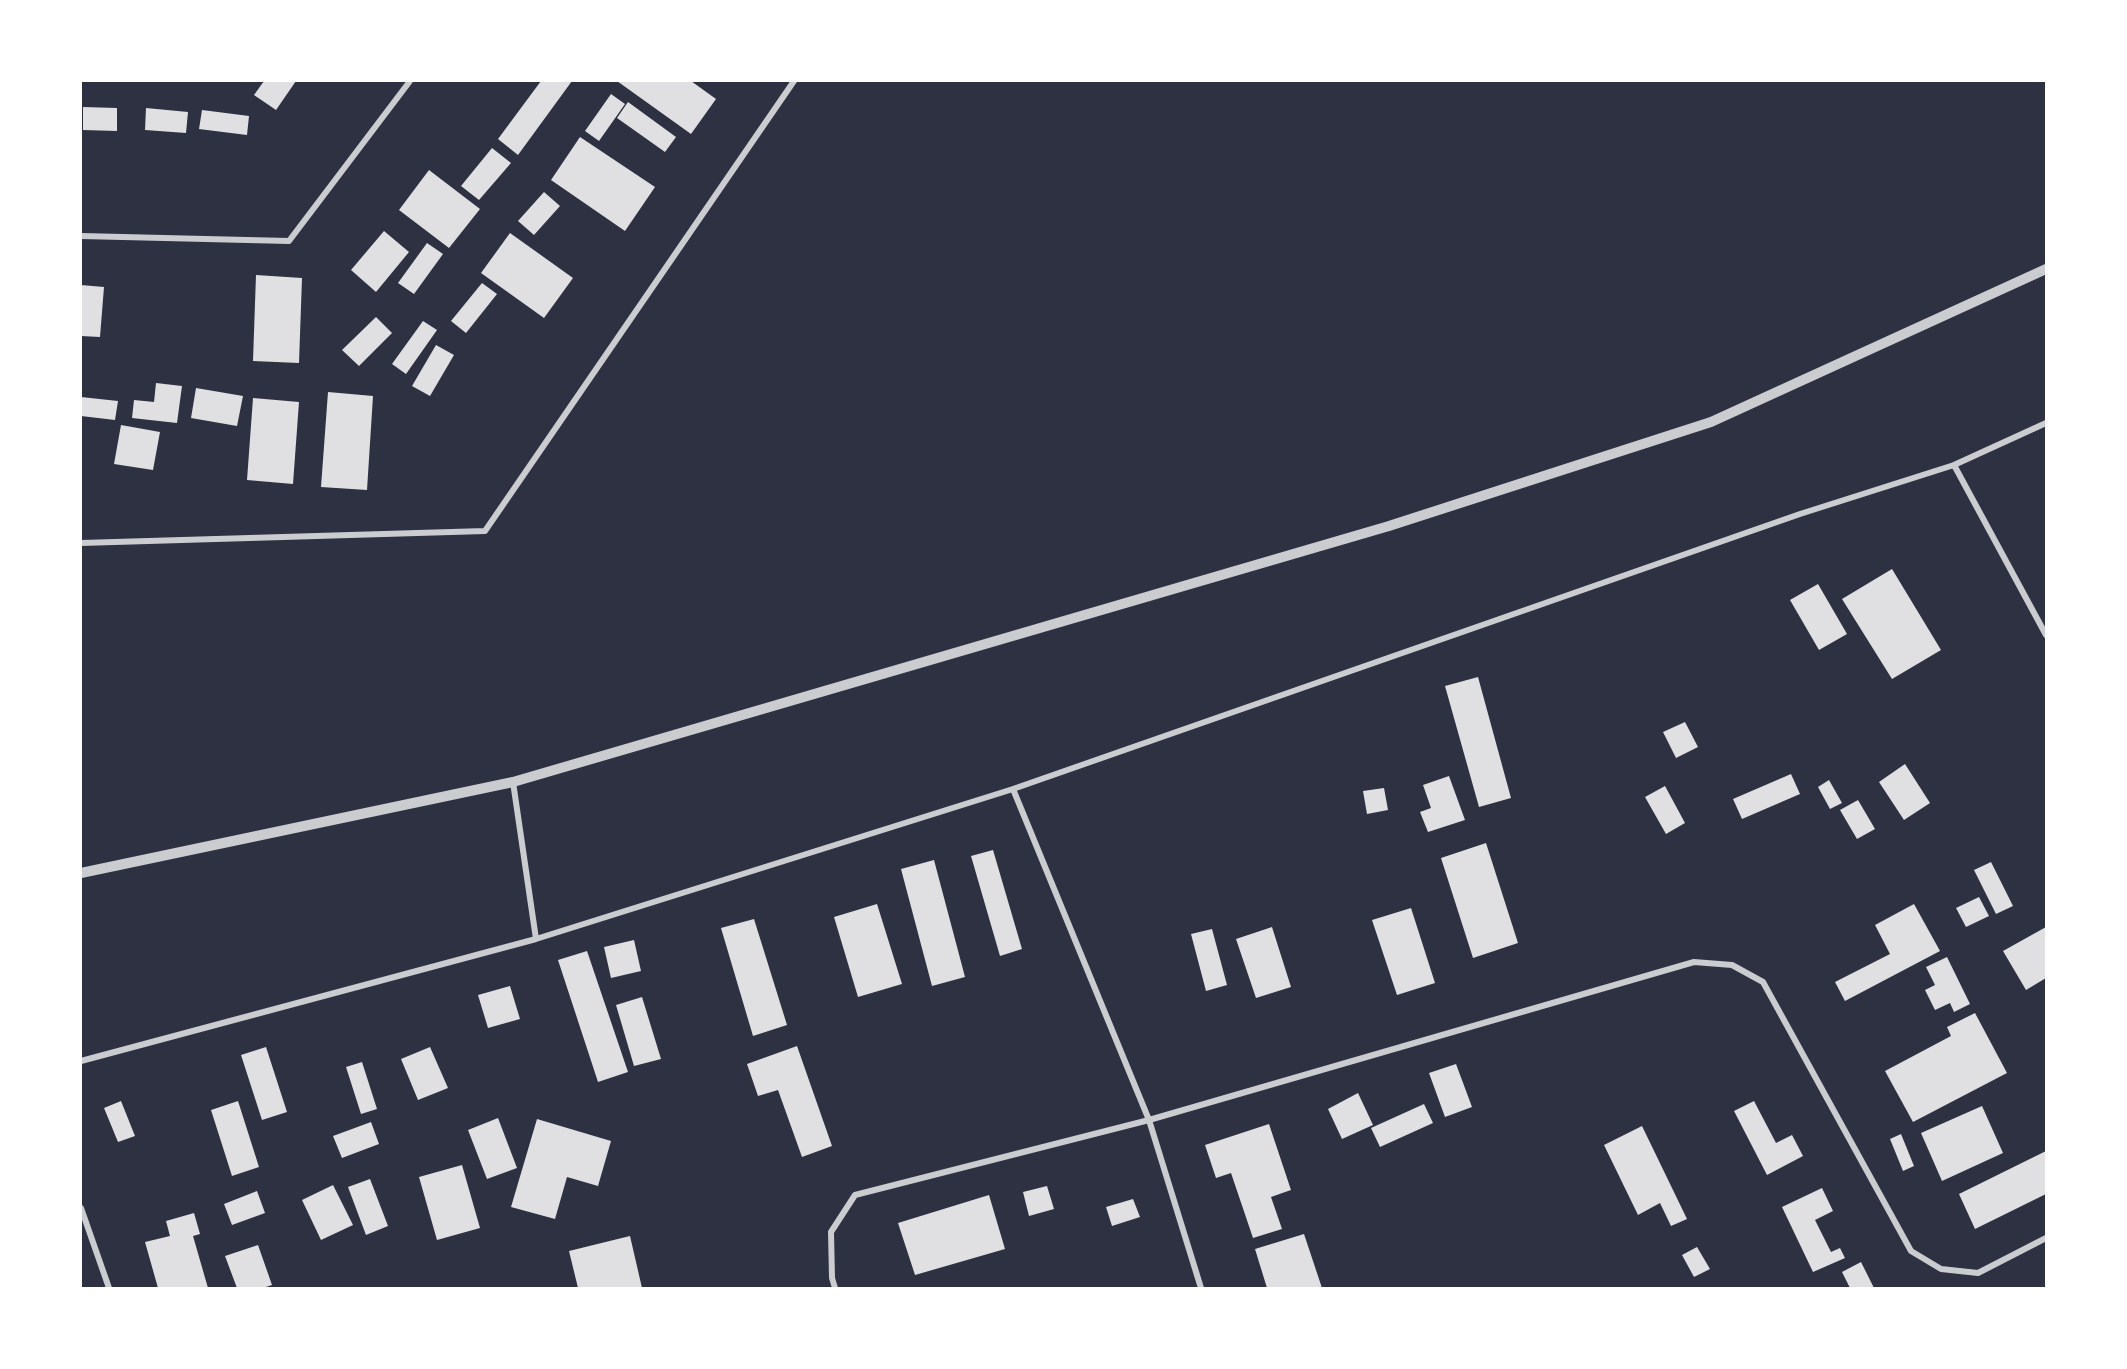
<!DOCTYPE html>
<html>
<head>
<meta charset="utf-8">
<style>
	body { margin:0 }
	#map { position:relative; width:2127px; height:1369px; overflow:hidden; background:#2d3142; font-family:Roboto,sans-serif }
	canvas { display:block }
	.frame { position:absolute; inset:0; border:82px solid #fff; pointer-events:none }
</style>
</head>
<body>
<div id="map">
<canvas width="2127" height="1369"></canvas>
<div class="frame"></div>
</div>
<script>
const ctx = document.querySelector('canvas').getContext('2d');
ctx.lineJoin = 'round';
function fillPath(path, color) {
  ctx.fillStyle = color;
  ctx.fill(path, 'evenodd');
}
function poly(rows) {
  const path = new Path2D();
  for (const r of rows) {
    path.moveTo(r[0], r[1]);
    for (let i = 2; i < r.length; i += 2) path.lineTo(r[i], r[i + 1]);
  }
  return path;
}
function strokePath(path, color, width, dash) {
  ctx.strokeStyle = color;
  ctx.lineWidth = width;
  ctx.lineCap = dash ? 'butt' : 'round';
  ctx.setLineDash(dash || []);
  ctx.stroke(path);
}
fillPath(poly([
	[264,81,296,81,276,110,254,95],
	[541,81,572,81,518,155,498,139],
	[617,81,691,81,716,99,691,134],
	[611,94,625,104,599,141,585,131],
	[628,102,676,137,665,152,617,118],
	[83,107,117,108,117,131,83,130],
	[146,108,188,112,186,133,145,130],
	[202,110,249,116,247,135,199,129],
	[580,137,655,187,625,231,551,180],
	[492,148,511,163,479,200,461,186],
	[429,170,480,209,449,248,399,210],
	[544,192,560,206,534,235,518,221],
	[384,231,409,252,376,292,351,270],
	[510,233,573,278,544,318,481,273],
	[427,243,443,254,414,294,398,283],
	[256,275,302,278,299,363,253,361],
	[482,283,497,294,466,333,451,321],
	[81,285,104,287,100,337,81,336],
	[376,317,392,333,359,366,342,350],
	[423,321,437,330,406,374,392,364],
	[436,345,454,355,430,396,412,386],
	[156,383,182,386,177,423,132,418,134,400,154,402],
	[196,388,243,396,237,426,191,418],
	[328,392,373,396,367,490,321,487],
	[81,397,118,401,115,420,81,416],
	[253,398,299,402,293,484,247,480],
	[121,425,160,432,153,470,114,464],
	[1892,569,1941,650,1892,679,1842,599],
	[1818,584,1847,634,1819,650,1790,600],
	[1478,677,1511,798,1479,807,1445,686],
	[1685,722,1698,747,1676,758,1663,732],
	[1905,764,1930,803,1904,820,1879,782],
	[1791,774,1800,794,1742,819,1733,799],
	[1449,776,1465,820,1428,832,1420,812,1431,808,1423,785],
	[1829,780,1842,803,1830,809,1818,787],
	[1665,786,1685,823,1666,834,1645,797],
	[1384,788,1388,810,1367,814,1363,791],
	[1858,800,1875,829,1857,839,1840,810],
	[1486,843,1518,943,1473,958,1441,858],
	[993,850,1022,949,1000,956,971,856],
	[934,860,965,977,932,986,901,869],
	[1991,862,2013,906,1996,914,1974,870],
	[1979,897,1989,916,1966,927,1956,908],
	[877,904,902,984,858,997,834,917],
	[1914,904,1940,951,1845,1001,1835,982,1890,954,1875,925],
	[1411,908,1435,983,1397,995,1372,920],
	[754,919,787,1025,753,1036,721,928],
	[1272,927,1291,987,1256,998,1236,939],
	[2046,927,2046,978,2026,990,2003,951],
	[1212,929,1227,985,1206,991,1191,934],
	[634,940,641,971,611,978,604,947],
	[587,951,628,1072,598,1082,558,960],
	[1947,957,1970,1004,1954,1012,1950,1003,1935,1010,1925,990,1935,985,1926,967],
	[510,986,520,1019,488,1028,478,995],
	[642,997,661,1059,634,1066,616,1005],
	[1975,1013,2007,1073,1913,1122,1885,1071,1951,1036,1947,1027],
	[797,1046,832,1146,802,1157,778,1090,758,1096,747,1064],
	[266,1047,287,1112,262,1120,241,1055],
	[430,1047,448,1088,418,1100,401,1059],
	[362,1062,377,1109,361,1114,346,1067],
	[1456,1064,1472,1107,1445,1117,1429,1073],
	[1358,1093,1373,1125,1342,1139,1328,1109],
	[121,1101,135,1136,118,1142,104,1108],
	[238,1101,259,1167,232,1176,211,1110],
	[1754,1101,1776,1143,1792,1135,1803,1156,1767,1175,1734,1111],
	[1424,1104,1433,1123,1380,1147,1371,1128],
	[1982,1106,2003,1153,1942,1181,1921,1133],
	[498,1118,517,1168,487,1179,468,1130],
	[537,1119,611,1141,598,1186,567,1177,555,1219,511,1207],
	[371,1122,379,1144,342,1158,333,1136],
	[1269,1124,1291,1190,1271,1197,1282,1229,1253,1238,1231,1173,1216,1178,1205,1145],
	[1642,1126,1687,1219,1671,1226,1660,1203,1638,1215,1604,1145],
	[1901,1134,1914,1166,1903,1171,1890,1139],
	[2046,1151,2046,1194,1975,1229,1959,1194],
	[462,1165,480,1228,437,1240,419,1177],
	[370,1179,388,1226,366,1235,348,1187],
	[333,1185,353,1225,321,1240,302,1200],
	[1047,1186,1054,1209,1029,1216,1023,1192],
	[1822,1188,1833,1211,1815,1220,1831,1252,1840,1248,1845,1258,1813,1272,1782,1207],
	[257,1191,265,1213,232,1225,224,1204],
	[989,1195,1005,1249,915,1275,898,1223],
	[1133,1199,1140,1217,1112,1226,1106,1207],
	[194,1213,200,1234,193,1236,208,1288,158,1288,145,1242,170,1236,166,1221],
	[1304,1234,1322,1288,1267,1288,1255,1249],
	[630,1236,642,1288,578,1288,569,1251],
	[258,1245,272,1285,263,1288,237,1288,225,1256],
	[1697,1247,1710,1269,1694,1277,1682,1255],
	[1861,1262,1874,1288,1850,1288,1842,1272]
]), '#e0e0e3');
strokePath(poly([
	[81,236,289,241,410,81],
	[1954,465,2046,635],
	[81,543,485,531,794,81],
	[513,782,536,939],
	[1013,789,1149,1120,1201,1288],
	[81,1061,536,939,1013,789,1800,514,1954,465,2046,423],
	[81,1208,109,1288],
	[835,1288,832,1278,831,1232,855,1195,1149,1120,1694,962,1732,965,1763,982,1911,1251,1941,1269,1978,1273,2046,1238]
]), '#caccd0', 6);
strokePath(poly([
	[81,873,513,782,1389,526,1711,422,2046,269]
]), '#caccd0', 10);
</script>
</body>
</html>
